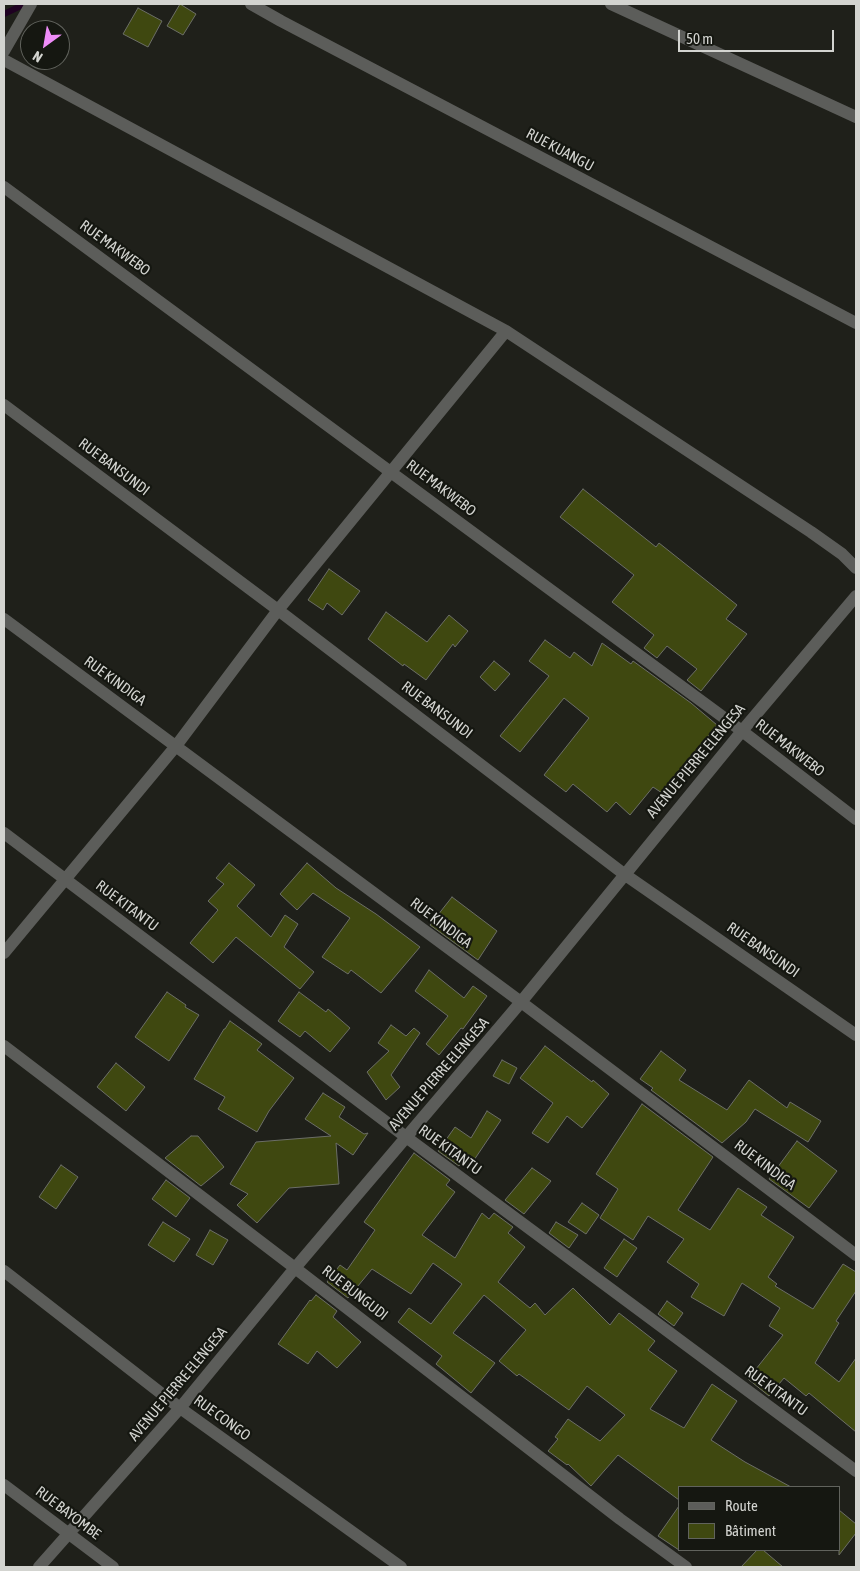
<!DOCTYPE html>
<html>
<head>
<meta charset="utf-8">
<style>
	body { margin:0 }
	#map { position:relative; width:860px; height:1571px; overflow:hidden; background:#1f201a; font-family:"Asap Condensed",sans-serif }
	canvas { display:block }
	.frame { position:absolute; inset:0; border:5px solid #d3d4d0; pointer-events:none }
	.legend { position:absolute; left:678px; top:1486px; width:162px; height:65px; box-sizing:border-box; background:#151711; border:1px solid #61635d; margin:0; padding:6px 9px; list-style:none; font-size:15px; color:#d3d4d0 }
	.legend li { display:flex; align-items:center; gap:10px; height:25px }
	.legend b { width:25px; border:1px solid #61635d }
	.north { position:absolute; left:20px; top:20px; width:50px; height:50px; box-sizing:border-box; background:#151711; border:1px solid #61635d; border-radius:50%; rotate:212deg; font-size:14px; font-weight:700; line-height:20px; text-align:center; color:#d3d4d0 }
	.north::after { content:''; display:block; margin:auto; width:18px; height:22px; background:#ee8cf8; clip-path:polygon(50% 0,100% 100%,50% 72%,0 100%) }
	.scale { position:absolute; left:678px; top:30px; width:156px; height:22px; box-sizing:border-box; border:2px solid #d3d4d0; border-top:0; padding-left:6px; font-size:15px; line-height:18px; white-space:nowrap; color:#d3d4d0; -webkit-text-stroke:4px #151711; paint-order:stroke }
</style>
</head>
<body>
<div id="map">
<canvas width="860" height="1571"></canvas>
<div class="frame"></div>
<ul class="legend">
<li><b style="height:6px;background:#5c5d5a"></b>Route</li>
<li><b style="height:14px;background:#3f4810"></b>Bâtiment</li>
</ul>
<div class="north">N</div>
<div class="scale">50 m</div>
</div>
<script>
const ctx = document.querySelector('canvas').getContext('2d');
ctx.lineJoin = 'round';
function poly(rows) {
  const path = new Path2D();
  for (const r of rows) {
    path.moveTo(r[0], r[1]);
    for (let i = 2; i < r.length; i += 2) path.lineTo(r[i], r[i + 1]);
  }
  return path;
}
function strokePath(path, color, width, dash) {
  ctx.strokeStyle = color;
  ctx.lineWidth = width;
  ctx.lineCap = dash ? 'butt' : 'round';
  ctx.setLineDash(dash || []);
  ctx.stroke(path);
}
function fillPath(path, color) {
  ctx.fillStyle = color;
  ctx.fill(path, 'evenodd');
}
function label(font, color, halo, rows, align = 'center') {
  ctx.font = font + ' "Asap Condensed",sans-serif';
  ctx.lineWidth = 4.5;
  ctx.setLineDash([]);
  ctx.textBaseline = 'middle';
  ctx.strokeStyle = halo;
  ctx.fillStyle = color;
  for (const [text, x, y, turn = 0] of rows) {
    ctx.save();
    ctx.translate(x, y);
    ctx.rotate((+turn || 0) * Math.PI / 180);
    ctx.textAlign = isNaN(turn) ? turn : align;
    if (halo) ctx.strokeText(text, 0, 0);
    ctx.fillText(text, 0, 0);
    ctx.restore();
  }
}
strokePath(poly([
	[4,14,25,4]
]), '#1f0122', 6);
const building = poly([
	[180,4,196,14,183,35,167,26,180,4],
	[138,8,162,21,148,47,123,34,138,8],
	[583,489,656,547,659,543,737,605,726,619,747,634,701,691,687,680,697,669,667,646,657,658,644,648,654,635,612,602,634,575,560,517,583,489],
	[329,569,360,591,342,615,327,603,323,610,308,600,329,569],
	[386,612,427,642,449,615,468,631,455,647,453,644,426,680,404,664,403,666,368,639,386,612],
	[545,640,570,658,574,652,592,666,602,643,631,664,633,661,691,703,717,725,689,761,694,764,672,793,666,789,662,793,653,787,630,815,616,802,607,812,573,784,566,792,544,775,589,718,564,698,520,752,500,736,549,676,529,661,545,640],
	[494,661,510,674,495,691,480,677,494,661],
	[229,863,255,885,237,906,271,937,285,915,298,924,284,947,314,972,300,989,236,937,213,963,190,943,218,910,208,901,224,884,216,878,229,863],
	[307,863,336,888,376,914,420,947,381,993,351,970,348,974,322,957,350,918,313,893,297,910,280,894,307,863],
	[452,897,497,931,478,960,430,925,452,897],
	[429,970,464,998,473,986,487,996,463,1029,461,1028,439,1055,426,1044,448,1016,415,991,429,970],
	[167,992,186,1005,185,1007,199,1015,169,1061,135,1037,167,992],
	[299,992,326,1012,328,1009,350,1028,330,1052,305,1031,300,1037,278,1021,299,992],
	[230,1021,262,1044,257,1050,294,1078,269,1111,257,1132,218,1109,225,1097,194,1079,224,1029,225,1029,230,1021],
	[391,1025,406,1036,414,1028,420,1033,391,1075,400,1087,386,1100,367,1072,389,1051,378,1043,391,1025],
	[545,1046,592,1082,593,1080,609,1094,582,1128,567,1116,548,1143,532,1133,553,1103,520,1078,545,1046],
	[661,1051,686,1070,679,1080,727,1110,749,1080,787,1108,790,1102,821,1121,808,1142,755,1109,746,1122,722,1143,651,1090,653,1088,640,1079,661,1051],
	[502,1060,517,1068,509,1084,493,1076,502,1060],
	[116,1063,145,1087,126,1111,97,1087,116,1063],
	[323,1093,345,1107,339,1117,364,1134,368,1133,353,1155,336,1143,339,1184,289,1188,257,1223,237,1205,248,1194,230,1184,256,1142,331,1136,305,1119,323,1093],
	[642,1104,713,1157,678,1210,710,1230,738,1188,767,1207,761,1215,794,1237,768,1277,777,1284,775,1286,813,1309,843,1264,856,1272,856,1291,836,1321,839,1323,815,1363,839,1382,856,1358,856,1432,809,1393,806,1396,784,1378,769,1396,748,1379,783,1335,769,1326,780,1308,742,1283,724,1316,691,1297,699,1284,667,1262,684,1239,648,1216,633,1240,600,1218,618,1189,596,1174,642,1104],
	[487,1111,501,1120,470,1166,462,1161,459,1166,438,1151,455,1127,471,1138,487,1111],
	[191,1136,198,1136,224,1167,201,1186,165,1158,191,1136],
	[797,1141,837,1171,809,1208,769,1179,797,1141],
	[414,1153,450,1180,446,1185,455,1192,422,1235,455,1258,482,1213,489,1219,494,1213,513,1227,508,1233,525,1247,498,1282,530,1308,535,1303,545,1315,573,1288,610,1325,619,1313,655,1341,648,1350,677,1371,650,1409,684,1428,712,1384,737,1401,711,1440,745,1462,791,1487,679,1487,679,1500,618,1455,591,1486,568,1464,567,1465,548,1451,558,1439,555,1437,568,1419,600,1441,625,1415,587,1386,569,1410,519,1374,517,1376,499,1361,526,1330,484,1295,453,1333,495,1363,471,1393,436,1364,442,1356,398,1322,409,1308,431,1324,462,1284,433,1263,411,1294,372,1269,348,1298,327,1282,340,1265,347,1270,375,1230,364,1222,414,1153],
	[61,1165,78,1177,56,1209,39,1197,61,1165],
	[532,1168,551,1181,524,1214,505,1200,532,1168],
	[166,1180,190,1198,176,1217,152,1199,166,1180],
	[582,1203,599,1215,586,1234,568,1222,582,1203],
	[163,1222,190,1239,174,1262,148,1245,163,1222],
	[556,1222,578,1235,569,1248,549,1233,556,1222],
	[210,1230,228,1240,213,1265,196,1255,210,1230],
	[624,1239,637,1248,617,1277,604,1268,624,1239],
	[316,1295,337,1311,333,1317,361,1342,337,1368,317,1351,308,1364,278,1344,310,1300,311,1301,316,1295],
	[667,1301,683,1313,674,1326,658,1314,667,1301],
	[679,1506,679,1550,658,1536,679,1506],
	[839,1510,856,1524,856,1533,839,1555,839,1510],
	[757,1550,763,1550,783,1567,741,1567,757,1550]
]);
fillPath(building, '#3f4810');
strokePath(building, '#6c6e67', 1);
strokePath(poly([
	[251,4,281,21,856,323],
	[611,4,856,117],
	[4,51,31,4],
	[4,60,506,331,811,532,842,554,856,568],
	[4,187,742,731,856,819],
	[4,405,278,610,624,874,856,1035],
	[4,619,521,1002,856,1255],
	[4,833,406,1137,856,1471],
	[4,953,176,746,278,610,506,331],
	[4,1046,295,1268,620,1519,686,1567],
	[4,1271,180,1408,401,1567],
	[4,1485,113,1567],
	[39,1567,180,1408,295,1268,521,1002,742,731,856,596]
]), '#5c5d5a', 12);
label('15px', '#d3d4d0', '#151711', [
	["RUE KUANGU",560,150,28],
	["RUE MAKWEBO",115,248,36],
	["RUE BANSUNDI",114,467,37],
	["RUE MAKWEBO",441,488,37],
	["RUE KINDIGA",115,681,36],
	["RUE BANSUNDI",437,710,37],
	["RUE MAKWEBO",790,748,38],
	["AVENUE PIERRE ELENGESA",696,761,-50],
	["RUE KITANTU",127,906,37],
	["RUE KINDIGA",441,923,37],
	["RUE BANSUNDI",763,950,35],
	["AVENUE PIERRE ELENGESA",439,1074,-49],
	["RUE KITANTU",450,1150,36],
	["RUE KINDIGA",765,1165,37],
	["RUE BUNGUDI",355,1293,38],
	["AVENUE PIERRE ELENGESA",178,1384,-50],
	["RUE KITANTU",776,1391,36],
	["RUE CONGO",222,1418,36],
	["RUE BAYOMBE",68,1513,37]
]);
</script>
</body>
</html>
